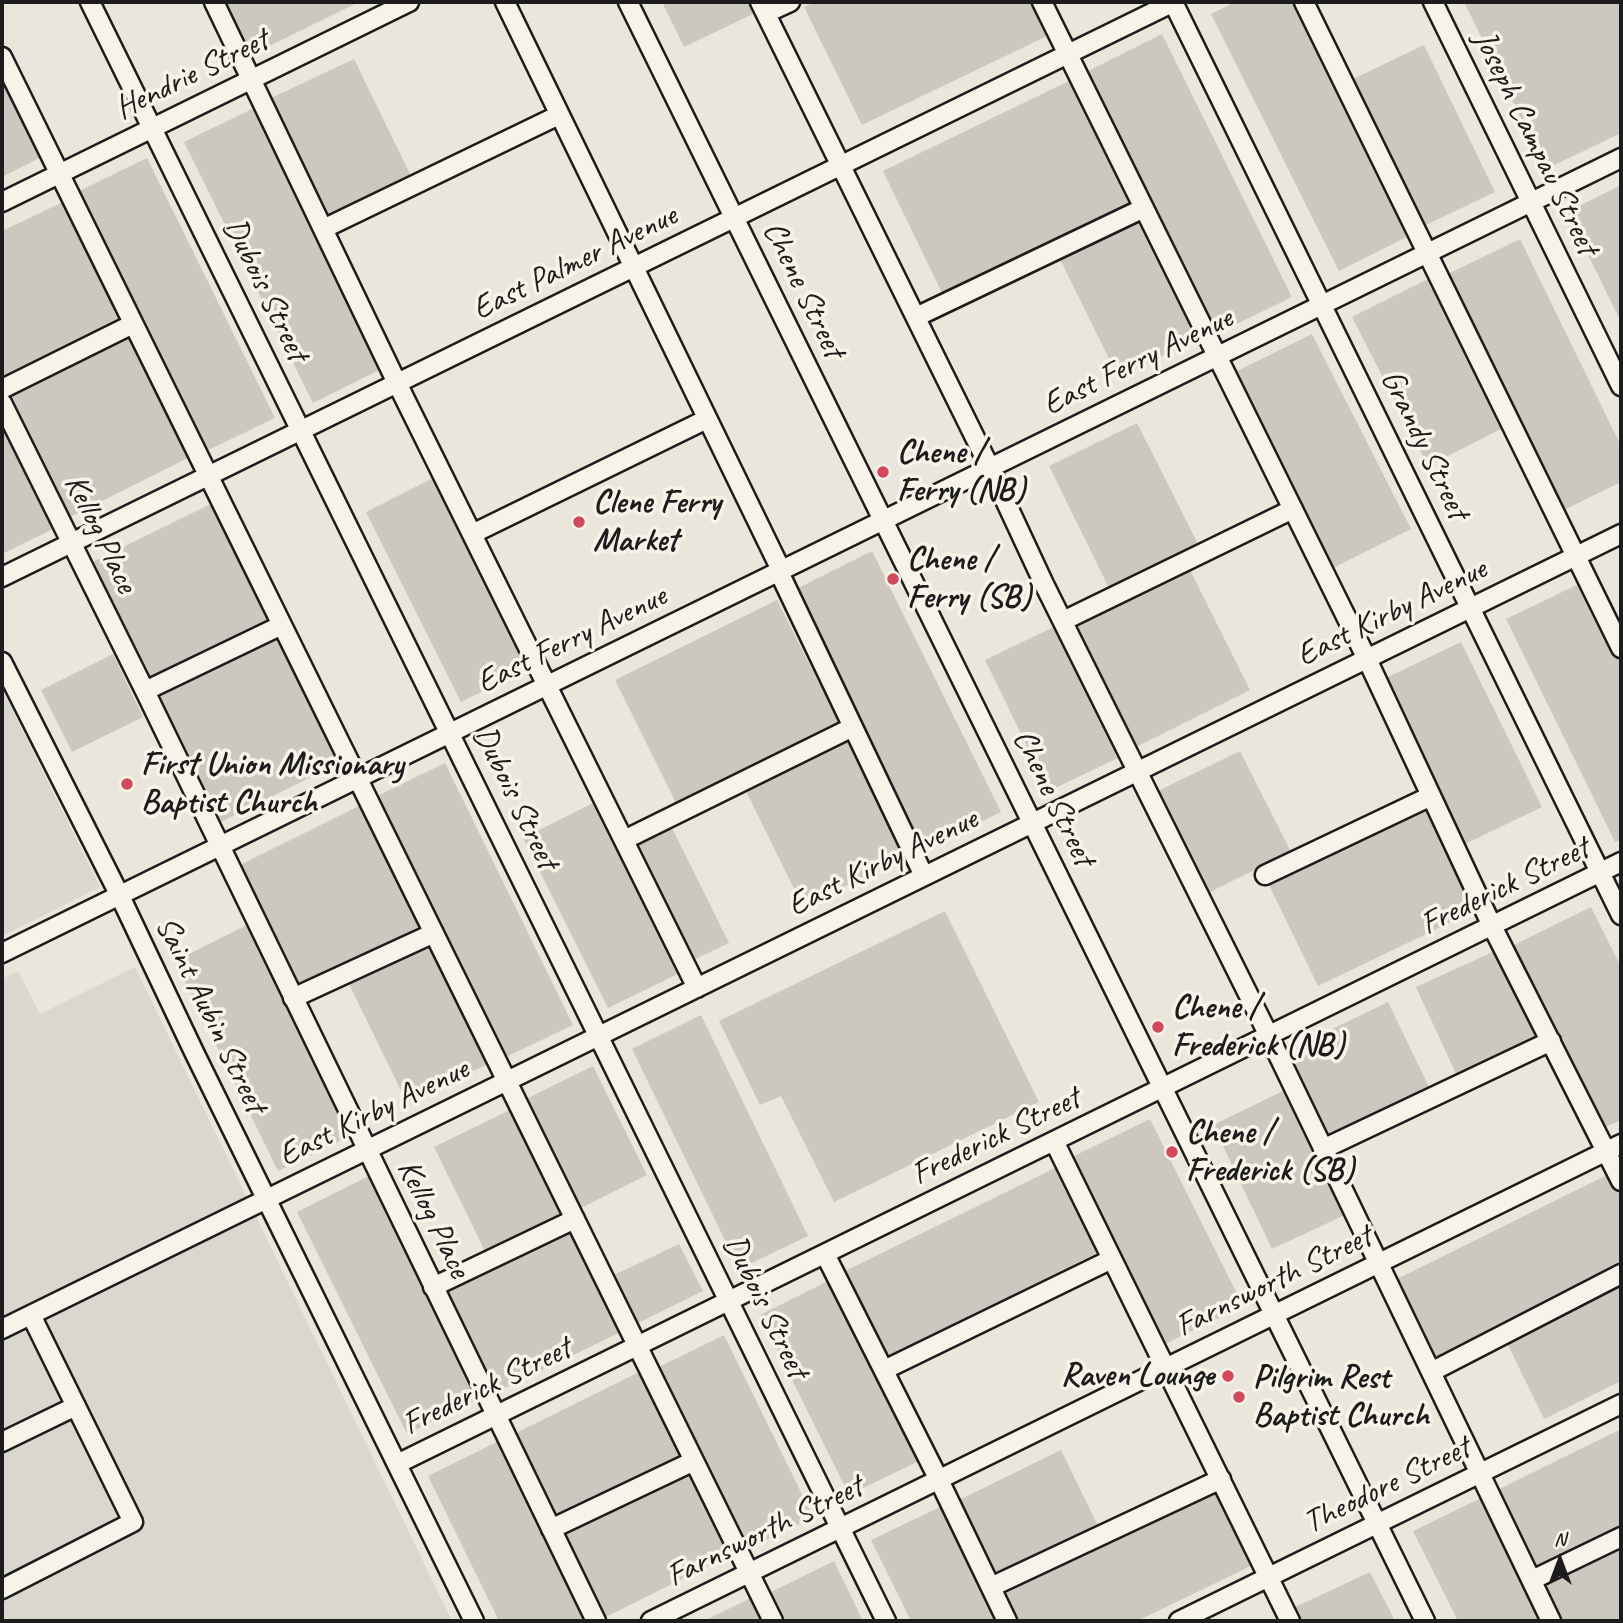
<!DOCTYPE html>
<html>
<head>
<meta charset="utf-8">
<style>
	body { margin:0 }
	#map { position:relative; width:1623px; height:1623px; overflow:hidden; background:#eae6dc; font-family:Caveat,sans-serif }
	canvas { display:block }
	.frame { position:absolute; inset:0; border:4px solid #1c1c1c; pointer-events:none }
	.north { position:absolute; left:1525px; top:1525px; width:70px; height:70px; -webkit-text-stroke:5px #f7f3e8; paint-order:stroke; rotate:0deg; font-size:19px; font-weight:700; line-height:28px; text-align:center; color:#1c1c1c }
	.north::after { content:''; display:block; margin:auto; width:24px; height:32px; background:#1c1c1c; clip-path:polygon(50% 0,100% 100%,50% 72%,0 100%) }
</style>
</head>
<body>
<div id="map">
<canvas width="1623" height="1623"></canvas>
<div class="frame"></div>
<div class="north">N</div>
</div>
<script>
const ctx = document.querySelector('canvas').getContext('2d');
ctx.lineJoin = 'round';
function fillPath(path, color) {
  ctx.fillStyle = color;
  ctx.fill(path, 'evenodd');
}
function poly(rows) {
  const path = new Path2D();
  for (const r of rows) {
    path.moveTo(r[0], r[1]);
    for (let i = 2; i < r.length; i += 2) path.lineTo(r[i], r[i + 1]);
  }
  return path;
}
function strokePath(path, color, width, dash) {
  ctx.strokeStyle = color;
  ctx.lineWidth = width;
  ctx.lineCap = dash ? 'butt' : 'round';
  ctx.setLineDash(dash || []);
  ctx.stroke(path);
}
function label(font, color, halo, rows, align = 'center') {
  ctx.font = font + ' Caveat,sans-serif';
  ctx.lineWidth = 7;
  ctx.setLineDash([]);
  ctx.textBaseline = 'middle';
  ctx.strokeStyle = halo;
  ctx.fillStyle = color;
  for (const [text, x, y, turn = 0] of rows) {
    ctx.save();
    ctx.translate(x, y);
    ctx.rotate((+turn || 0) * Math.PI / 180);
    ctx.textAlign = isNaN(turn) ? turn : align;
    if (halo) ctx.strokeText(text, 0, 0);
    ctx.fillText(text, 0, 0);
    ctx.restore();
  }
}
fillPath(poly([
	[2,689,100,887,2,936],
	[135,967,452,1621,2,1621,2,979,18,971,40,1014]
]), '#dad7ce');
fillPath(poly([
	[222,2,359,2,249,56],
	[662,2,749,2,755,13,684,47],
	[815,2,1033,2,1049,35,862,125,804,7],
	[1235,2,1296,2,1413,234,1339,271,1211,14],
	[1464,2,1621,2,1621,133,1546,169],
	[1162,34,1292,297,1214,335,1084,73],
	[1424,45,1495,192,1422,227,1351,80],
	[354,59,412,178,324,220,267,100],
	[2,74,43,156,2,177],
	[1071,80,1133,205,944,297,883,171],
	[254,108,383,368,313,403,184,142],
	[147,158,275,418,204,452,77,192],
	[1621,185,1621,322,1567,212],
	[63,202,122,324,2,382,2,231],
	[1140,217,1200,338,1118,377,1059,257],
	[1520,239,1621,446,1621,482,1564,510,1448,274],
	[1428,279,1503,428,1428,466,1352,317],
	[1312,334,1411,529,1333,568,1235,372],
	[127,336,188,458,66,519,5,397],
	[2,423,53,529,2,554],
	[1137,423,1198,544,1109,588,1049,466],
	[435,477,530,668,461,702,366,512],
	[215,502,273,621,146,683,88,564],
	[872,551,1001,812,922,851,794,590],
	[1189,568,1250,690,1136,747,1075,625],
	[1583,582,1621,660,1621,839,1615,842,1506,619],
	[777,600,839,723,676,803,615,680],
	[1058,625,1122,756,1049,791,985,660],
	[278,637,341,762,221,822,158,697],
	[1461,642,1542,807,1465,844,1384,679],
	[113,654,143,717,72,752,41,690],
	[850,739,908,855,803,907,746,791],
	[1240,751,1291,852,1206,894,1156,792],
	[445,763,573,1025,504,1058,377,796],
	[595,802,680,973,608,1008,523,838],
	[363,804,423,925,298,987,238,866],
	[1427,806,1476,910,1318,986,1268,883],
	[671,826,729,943,691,961,633,844],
	[1591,907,1621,967,1621,1120,1604,1128,1514,945],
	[945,911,1039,1102,834,1202,781,1096,760,1105,719,1021],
	[247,925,350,1136,278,1171,175,961],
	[430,941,490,1063,407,1103,348,982],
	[1497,950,1539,1036,1457,1076,1416,987],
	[1388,1002,1429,1087,1326,1136,1285,1052],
	[701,1015,808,1236,739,1269,632,1049],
	[593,1066,647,1175,581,1208,526,1099],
	[1287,1089,1347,1214,1272,1249,1213,1125],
	[512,1109,563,1213,485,1251,434,1147],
	[1150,1119,1243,1306,1165,1344,1072,1157],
	[1055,1168,1097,1253,886,1357,843,1272],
	[1609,1174,1621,1198,1621,1268,1434,1361,1395,1280],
	[369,1176,479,1399,407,1434,297,1212],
	[570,1229,621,1332,494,1393,444,1290],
	[679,1244,703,1291,636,1324,612,1276],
	[830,1280,919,1461,849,1495,760,1315],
	[1621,1285,1621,1381,1544,1419,1506,1341],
	[724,1335,813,1517,746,1550,657,1368],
	[639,1372,682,1458,555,1521,512,1435],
	[1621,1429,1621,1529,1535,1572,1495,1491],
	[497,1442,585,1621,499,1621,428,1476],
	[1061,1450,1100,1530,996,1580,957,1501],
	[687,1469,730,1555,602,1619,559,1533],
	[1218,1488,1255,1564,1137,1621,1017,1621,1003,1591],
	[1483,1497,1544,1621,1458,1621,1413,1531],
	[942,1506,998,1621,911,1621,871,1540],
	[1621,1541,1621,1621,1559,1621,1539,1581],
	[834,1561,863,1621,782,1621,769,1593],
	[1370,1572,1395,1621,1300,1621,1293,1608],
	[751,1598,763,1621,704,1621]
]), '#ccc8c0');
const minor = poly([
	[90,2,886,1621],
	[214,2,397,383,697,988],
	[505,2,781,570],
	[628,2,1425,1621],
	[760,2,990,468,1044,584,1269,1036,1551,1621],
	[1042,2,1367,659,1492,926,1621,1181],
	[1173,2,1621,915],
	[1304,2,1621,648],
	[1433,2,1621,386],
	[766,13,790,2],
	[2,57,773,1621],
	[2,202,409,2],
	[323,229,559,115],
	[916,317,1144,208],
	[2,389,133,324],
	[2,403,145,691,596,1621],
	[472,534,707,419],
	[779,572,924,876],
	[2,577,1174,2],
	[1063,621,1293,509],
	[2,662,120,896,194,1052,474,1621],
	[145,691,282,625],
	[624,840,853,727],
	[1265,875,1431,796],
	[2,953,1621,158],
	[293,998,434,933],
	[1054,1141,1290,1621],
	[1323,1149,1551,1041],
	[825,1254,939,1480,1007,1621],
	[433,1287,575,1219],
	[2,1329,1621,534],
	[884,1370,1112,1259],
	[1431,1372,1621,1274],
	[2,1442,76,1406],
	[397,1464,1621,862],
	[551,1529,694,1461],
	[1532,1580,1621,1537],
	[991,1587,1221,1479],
	[2,1589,133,1522,31,1315],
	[651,1621,1621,1144],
	[1179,1621,1621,1404]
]);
strokePath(minor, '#1c1c1c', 23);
strokePath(minor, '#f7f3e8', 18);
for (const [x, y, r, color] of [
	[883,472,7,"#d1495b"],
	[579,522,7,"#d1495b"],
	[893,579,7,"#d1495b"],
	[127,784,7,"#d1495b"],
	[1158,1027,7,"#d1495b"],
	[1172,1152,7,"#d1495b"],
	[1228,1376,7,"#d1495b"],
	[1239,1397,7,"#d1495b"]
]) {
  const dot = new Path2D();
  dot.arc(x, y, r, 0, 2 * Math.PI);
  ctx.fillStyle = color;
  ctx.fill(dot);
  strokePath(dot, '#f7f3e8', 2.5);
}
label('33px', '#1c1c1c', '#f7f3e8', [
	["Hendrie Street",192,75,-26],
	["Joseph Campau Street",1535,143,64],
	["East Palmer Avenue",575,263,-26],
	["Dubois Street",265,290,64],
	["Chene Street",803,290,64],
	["East Ferry Avenue",1138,362,-26],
	["Grandy Street",1424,445,64],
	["Kellog Place",100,534,64],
	["East Kirby Avenue",1392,613,-26],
	["East Ferry Avenue",572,640,-26],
	["Dubois Street",515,798,64],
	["Chene Street",1053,798,64],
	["East Kirby Avenue",883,863,-26],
	["Frederick Street",1505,887,-26],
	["Saint Aubin Street",210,1015,64],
	["East Kirby Avenue",374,1113,-26],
	["Frederick Street",996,1137,-26],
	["Kellog Place",433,1219,64],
	["Farnsworth Street",1274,1282,-26],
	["Dubois Street",765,1307,64],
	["Frederick Street",487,1387,-26],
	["Theodore Street",1387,1486,-26],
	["Farnsworth Street",765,1532,-26]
]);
label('bold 33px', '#1c1c1c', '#f7f3e8', [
	["Chene /",897,453],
	["Ferry (NB)",897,491],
	["Clene Ferry",593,503],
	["Market",593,541],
	["Chene /",907,560],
	["Ferry (SB)",907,598],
	["First Union Missionary",141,765],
	["Baptist Church",141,803],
	["Chene /",1172,1008],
	["Frederick (NB)",1172,1046],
	["Chene /",1186,1133],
	["Frederick (SB)",1186,1171],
	["Raven Lounge",1214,1376,"right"],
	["Pilgrim Rest",1253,1378],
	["Baptist Church",1253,1416]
], 'left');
</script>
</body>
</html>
